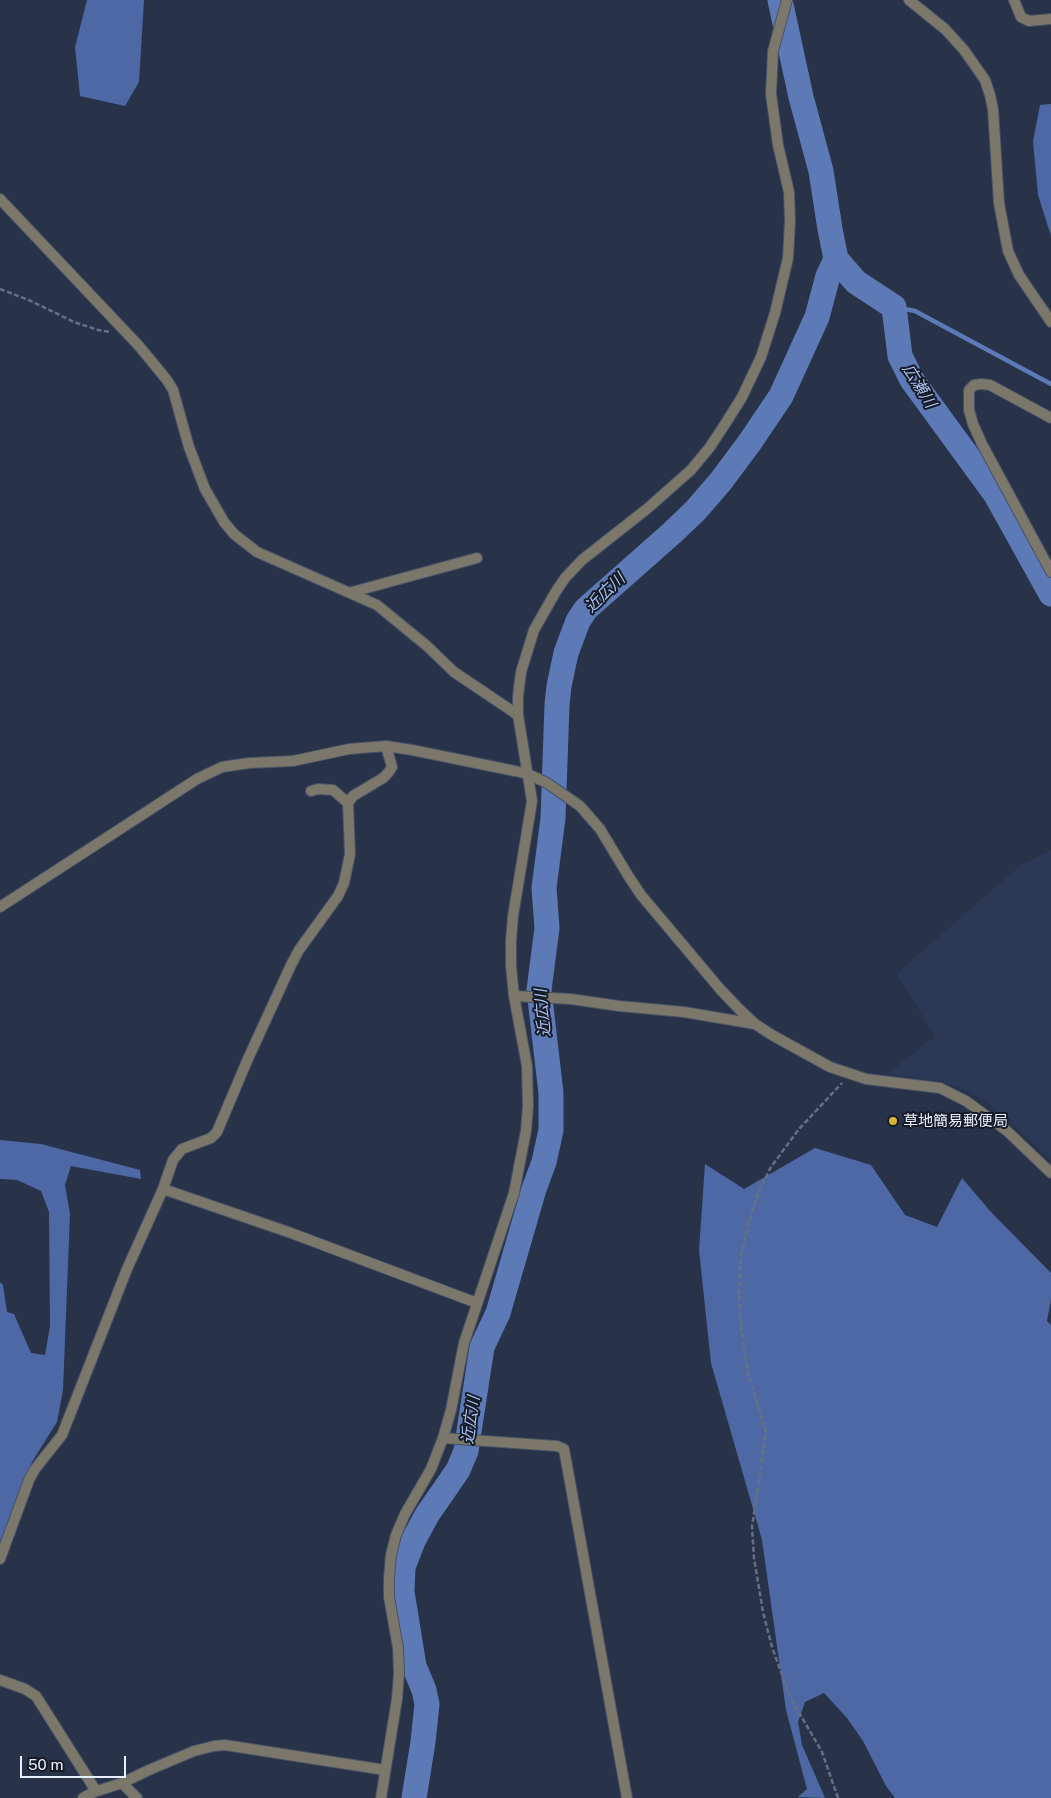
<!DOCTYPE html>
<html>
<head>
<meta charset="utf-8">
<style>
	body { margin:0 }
	#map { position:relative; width:1051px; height:1798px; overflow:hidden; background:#28334a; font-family:"Public Sans",sans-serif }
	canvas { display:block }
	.scale { position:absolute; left:20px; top:1756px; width:106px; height:22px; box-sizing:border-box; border:2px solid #e8f0ff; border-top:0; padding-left:6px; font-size:15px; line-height:18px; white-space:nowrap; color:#e8f0ff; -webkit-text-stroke:4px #161b26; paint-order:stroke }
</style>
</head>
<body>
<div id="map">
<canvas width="1051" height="1798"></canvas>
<div class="scale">50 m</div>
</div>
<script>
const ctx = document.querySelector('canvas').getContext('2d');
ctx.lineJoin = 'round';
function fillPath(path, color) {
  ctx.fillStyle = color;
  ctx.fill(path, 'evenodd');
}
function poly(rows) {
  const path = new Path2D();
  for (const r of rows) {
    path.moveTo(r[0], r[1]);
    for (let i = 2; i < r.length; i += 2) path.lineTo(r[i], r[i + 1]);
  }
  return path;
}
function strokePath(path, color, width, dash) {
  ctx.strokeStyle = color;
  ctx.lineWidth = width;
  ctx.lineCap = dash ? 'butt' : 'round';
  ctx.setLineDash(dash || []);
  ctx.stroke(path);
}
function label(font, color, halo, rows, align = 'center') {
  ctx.font = font + ' "Public Sans","Noto Sans JP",sans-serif';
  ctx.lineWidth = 4;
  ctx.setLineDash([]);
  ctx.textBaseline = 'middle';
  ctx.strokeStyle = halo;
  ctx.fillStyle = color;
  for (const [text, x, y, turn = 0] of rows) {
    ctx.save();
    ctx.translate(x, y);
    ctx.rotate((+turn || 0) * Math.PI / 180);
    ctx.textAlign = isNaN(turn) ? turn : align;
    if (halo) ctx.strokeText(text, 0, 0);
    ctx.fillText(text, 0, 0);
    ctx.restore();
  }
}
fillPath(poly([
	[1051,850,1051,1160,988,1103,961,1088,939,1081,887,1074,935,1036,896,974,1021,865]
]), '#2b3856');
fillPath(poly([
	[87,0,144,0,139,82,125,106,80,96,75,47],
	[1051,104,1051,236,1038,195,1033,141,1040,105],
	[0,1140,41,1144,140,1170,141,1179,71,1166,65,1185,70,1214,63,1390,57,1422,32,1462,0,1549,0,1282,3,1285,7,1312,14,1314,31,1353,45,1355,50,1326,49,1212,41,1191,17,1180,0,1179],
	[815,1148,871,1165,905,1215,937,1227,962,1178,990,1211,1051,1273,1051,1299,1047,1321,1051,1325,1051,1798,895,1798,886,1786,863,1741,847,1718,824,1693,805,1702,798,1722,802,1745,825,1798,798,1797,807,1789,786,1710,762,1540,711,1363,699,1250,705,1164,744,1189]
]), '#4d68a4');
strokePath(poly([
	[894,307,915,311,1051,384]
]), '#5d79b6', 4.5);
strokePath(poly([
	[780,0,801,97,821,171,830,229,836,259,856,282,894,307,900,356,912,380,996,495,1051,594],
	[414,1798,423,1742,427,1704,424,1690,414,1666,402,1592,403,1567,413,1541,427,1515,458,1470,466,1451,482,1347,498,1313,534,1189,544,1162,551,1130,551,1093,539,990,547,928,544,888,553,818,557,705,559,686,566,653,578,621,586,609,672,533,696,510,721,481,750,442,781,396,817,317,828,276,836,259]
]), '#5d79b6', 25);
const minor = poly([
	[909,0,945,29,964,50,985,80,990,95,993,109,999,203,1008,251,1019,275,1051,322],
	[1014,0,1021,17,1029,21,1051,19],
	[0,199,139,346,167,380,173,390,189,447,205,489,224,522,234,534,257,552,377,605,427,646,454,672,518,715],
	[1051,418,990,385,981,384,974,385,969,390,969,410,973,424,982,444,1051,572],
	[352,592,477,558],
	[311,791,318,789,333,790,348,803],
	[514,996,571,999,619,1006,684,1012,755,1024],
	[163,1189,291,1233,477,1303],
	[443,1438,557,1446,564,1449,627,1798],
	[0,1559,29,1480,35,1469,62,1435,127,1269,163,1189,173,1160,182,1149,211,1138,217,1132,247,1061,291,965,299,950,338,896,344,883,350,854,348,803,353,796,383,778,388,773,392,767,386,746],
	[0,1680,25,1689,36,1696,96,1791],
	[122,1783,137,1798],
	[83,1798,94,1792,122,1783,149,1770,194,1751,214,1746,225,1745,385,1770]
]);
const tertiary = poly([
	[0,907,197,779,222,767,249,763,293,761,349,749,386,746,412,750,515,771,528,774,547,783,580,806,600,829,629,877,641,895,720,989,740,1010,755,1024,772,1035,830,1067,866,1079,940,1088,966,1101,1007,1131,1051,1173],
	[381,1798,397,1699,399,1673,398,1648,389,1597,389,1579,391,1555,396,1535,405,1514,431,1469,443,1438,451,1410,464,1343,514,1193,526,1131,528,1106,527,1066,514,996,511,966,511,941,513,916,532,801,518,715,518,696,521,672,534,630,555,593,565,578,582,560,648,508,691,470,710,447,727,421,742,397,761,357,775,313,788,258,790,221,789,192,778,145,771,94,773,51,787,0]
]);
strokePath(minor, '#475167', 12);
strokePath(tertiary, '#475167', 12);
strokePath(poly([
	[0,289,31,301,74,322,98,330,110,332],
	[838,1798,822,1752,790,1697,772,1647,763,1612,754,1558,752,1527,766,1432,748,1373,741,1327,739,1294,741,1256,748,1225,758,1193,771,1167,799,1129,842,1083]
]), '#667085', 2.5, [5, 2.5]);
strokePath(minor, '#7b776a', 10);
strokePath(tertiary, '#7b776a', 10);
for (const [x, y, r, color] of [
	[893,1121,5,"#d5b535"]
]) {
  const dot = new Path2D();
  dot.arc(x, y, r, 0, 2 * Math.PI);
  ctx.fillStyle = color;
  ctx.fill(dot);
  strokePath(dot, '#161b26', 2);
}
label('15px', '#e8f0ff', '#161b26', [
	["草地簡易郵便局",903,1121]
], 'left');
label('italic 16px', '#abc3f7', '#161b26', [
	["広瀬川",919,386,58],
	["近広川",605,593,-44],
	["近広川",543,1013,-95],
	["近広川",471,1420,-82]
]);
</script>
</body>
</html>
